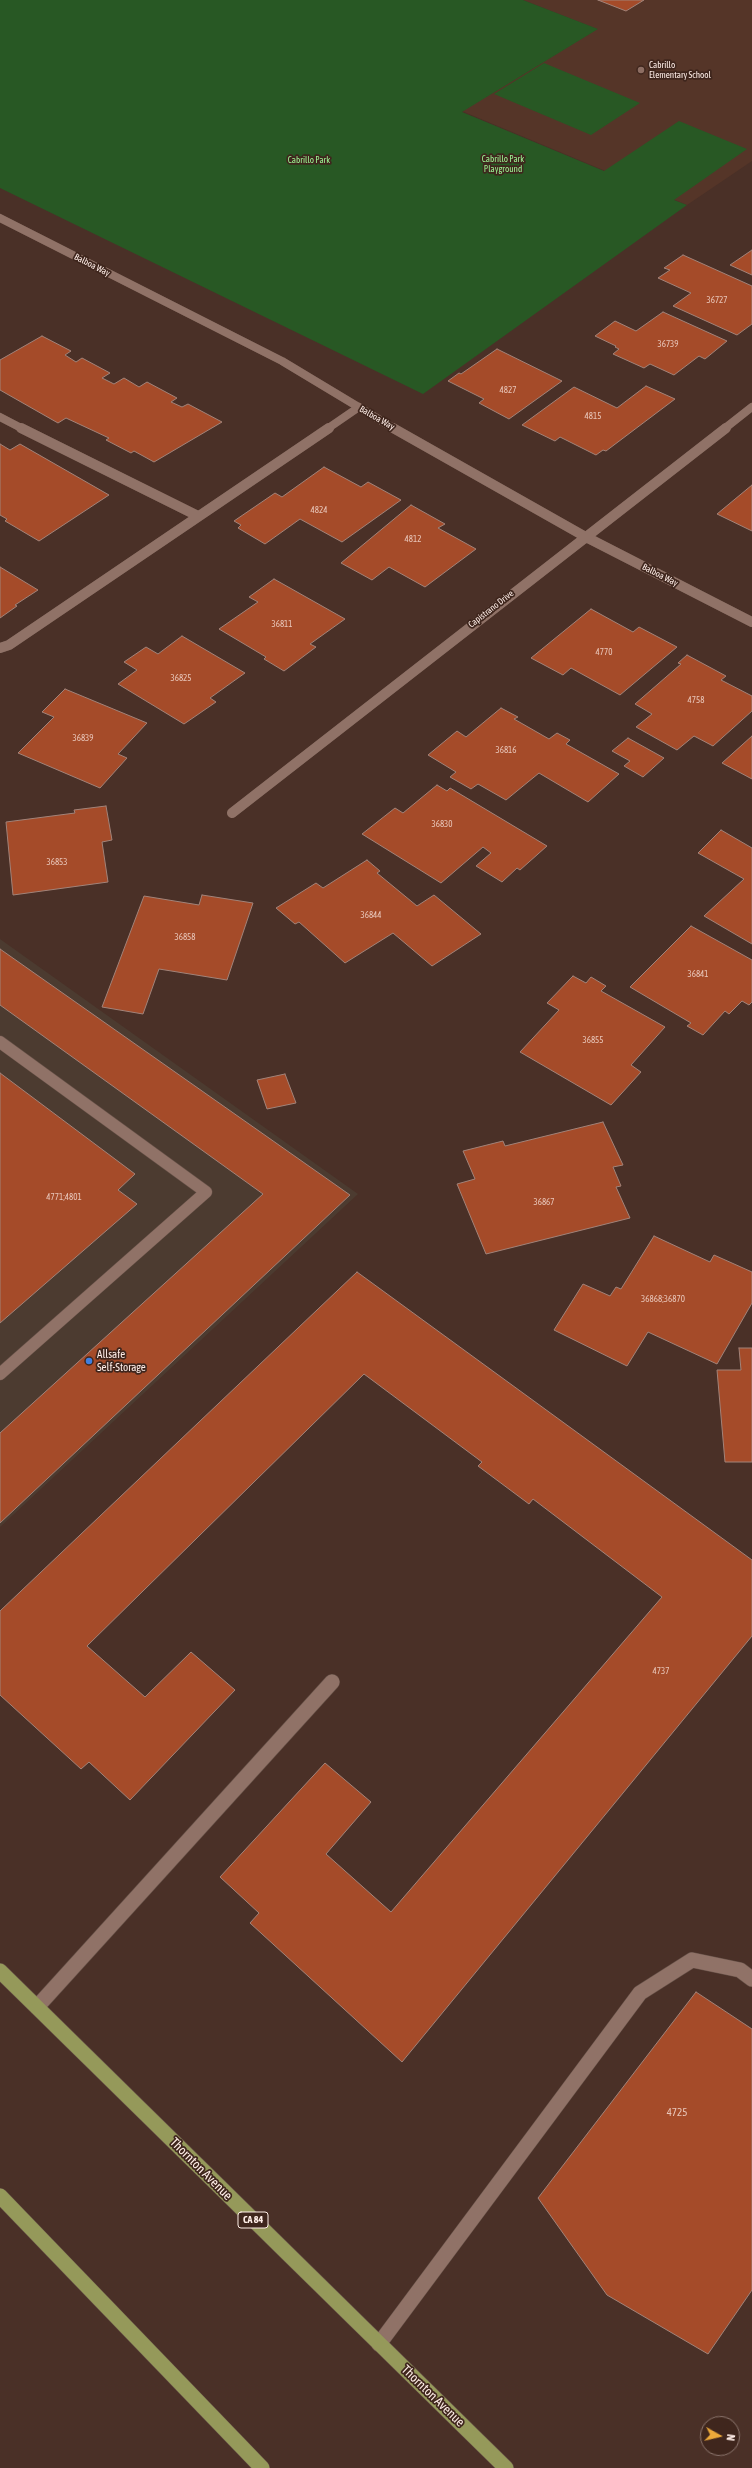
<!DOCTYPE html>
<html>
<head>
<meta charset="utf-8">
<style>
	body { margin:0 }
	#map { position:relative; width:752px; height:2468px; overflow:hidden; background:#4a3027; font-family:"Asap Condensed",sans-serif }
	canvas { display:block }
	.north { position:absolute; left:700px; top:2416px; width:40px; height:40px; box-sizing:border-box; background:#3f261d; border:1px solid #8c766e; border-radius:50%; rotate:98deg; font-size:11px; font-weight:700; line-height:16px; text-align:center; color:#ffeee8 }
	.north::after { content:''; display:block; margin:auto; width:14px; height:18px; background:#eca93a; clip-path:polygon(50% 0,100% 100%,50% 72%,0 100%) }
</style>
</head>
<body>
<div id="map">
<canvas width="752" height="2468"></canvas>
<div class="north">N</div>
</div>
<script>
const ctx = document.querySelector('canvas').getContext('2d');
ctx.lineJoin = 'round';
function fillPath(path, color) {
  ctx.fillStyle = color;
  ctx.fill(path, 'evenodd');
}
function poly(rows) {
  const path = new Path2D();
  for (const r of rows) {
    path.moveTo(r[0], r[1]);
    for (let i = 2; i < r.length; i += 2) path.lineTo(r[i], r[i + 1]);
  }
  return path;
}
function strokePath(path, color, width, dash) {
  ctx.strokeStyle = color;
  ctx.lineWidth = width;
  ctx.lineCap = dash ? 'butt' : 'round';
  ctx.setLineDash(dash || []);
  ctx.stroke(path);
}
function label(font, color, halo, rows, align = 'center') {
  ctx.font = font + ' "Asap Condensed",sans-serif';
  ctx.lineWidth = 3.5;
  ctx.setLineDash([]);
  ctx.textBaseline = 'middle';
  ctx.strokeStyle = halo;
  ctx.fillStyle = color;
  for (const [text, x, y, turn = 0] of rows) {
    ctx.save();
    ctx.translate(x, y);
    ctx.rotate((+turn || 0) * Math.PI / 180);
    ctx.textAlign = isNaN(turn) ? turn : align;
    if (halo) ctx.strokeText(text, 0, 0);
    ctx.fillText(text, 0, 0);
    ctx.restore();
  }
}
fillPath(poly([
	[0,939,358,1194,0,1527]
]), '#4c3b30');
fillPath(poly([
	[523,0,752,0,752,161,687,205,462,111,597,29]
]), '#553528');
fillPath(poly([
	[0,0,523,0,598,29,462,112,604,171,679,121,747,149,674,200,687,205,423,394,0,188],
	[544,63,640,103,591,135,494,94]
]), '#285824');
const building = poly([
	[598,0,644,0,626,11,598,0],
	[752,250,752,275,730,265,752,250],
	[683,255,752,286,752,324,737,335,673,306,691,293,658,278,670,270,664,268,683,255],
	[663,312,727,341,705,359,699,356,674,375,650,364,644,368,613,354,619,349,615,347,616,346,595,336,615,321,636,331,663,312],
	[42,336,71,351,65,355,76,362,82,358,110,373,102,378,114,384,124,378,139,387,147,382,177,398,171,402,182,407,188,404,222,422,154,462,134,451,131,453,106,440,109,438,66,418,58,423,0,390,0,360,42,336],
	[497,349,562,381,509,419,479,403,484,399,448,381,459,373,461,374,497,349],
	[646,386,675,399,606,451,603,450,596,455,560,437,555,441,522,425,574,387,617,408,646,386],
	[0,444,10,450,20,444,109,495,39,541,5,521,7,519,0,515,0,444],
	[324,467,361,487,368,482,401,500,342,542,300,519,265,544,238,528,241,525,234,521,275,493,282,497,324,467],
	[752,485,752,531,717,514,752,485],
	[411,505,445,524,438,528,476,549,425,587,389,567,372,580,341,563,411,505],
	[0,567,38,590,15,605,17,606,0,618,0,567],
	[274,579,345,619,310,644,316,647,284,671,264,659,266,657,219,629,258,602,249,597,274,579],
	[591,609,633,632,639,627,677,647,620,695,571,668,563,675,531,658,591,609],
	[182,636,245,673,210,698,216,702,184,724,118,684,137,670,124,662,146,647,158,654,182,636],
	[687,655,726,676,721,680,752,696,752,711,713,746,694,736,677,750,636,727,652,714,635,704,681,664,678,663,687,655],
	[65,689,147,723,118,754,127,758,100,788,18,753,54,717,42,712,65,689],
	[501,708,518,717,514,719,549,739,557,733,570,740,566,744,619,774,588,802,539,773,506,800,478,784,471,789,450,777,456,772,428,755,457,731,466,737,501,708],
	[752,736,752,779,722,763,752,736],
	[628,738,664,758,643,777,624,766,630,761,612,751,628,738],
	[437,785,447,791,450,788,547,846,520,870,517,868,502,882,476,866,491,853,483,847,441,883,362,834,395,808,403,813,437,785],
	[106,806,112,840,102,842,108,882,13,895,6,822,75,813,74,810,106,806],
	[721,830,752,848,752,944,704,916,744,879,698,853,721,830],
	[367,860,380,871,377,873,417,906,434,895,481,934,432,966,393,933,345,963,299,922,295,924,276,908,316,883,323,888,367,860],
	[202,895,253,903,227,980,159,969,143,1014,102,1007,144,896,199,905,202,895],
	[691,926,752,960,752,1002,749,1005,742,1001,729,1014,725,1011,703,1035,687,1026,691,1023,630,987,691,926],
	[0,949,350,1195,0,1523,0,1433,263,1194,0,1005,0,949],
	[573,976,586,983,591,977,606,986,601,991,665,1027,631,1065,641,1072,611,1105,520,1052,559,1010,547,1003,573,976],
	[0,1073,135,1174,118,1190,137,1204,0,1323,0,1073],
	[285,1074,296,1103,267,1109,257,1080,285,1074],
	[603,1122,623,1165,613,1167,621,1186,616,1187,630,1218,486,1254,457,1184,475,1179,463,1151,503,1141,505,1146,603,1122],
	[654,1236,710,1262,714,1255,752,1272,752,1303,717,1364,648,1332,627,1366,554,1330,583,1284,610,1296,616,1287,621,1289,654,1236],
	[357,1272,752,1560,752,1636,402,2062,250,1923,259,1913,220,1877,325,1763,371,1802,326,1854,391,1912,662,1597,533,1499,529,1504,478,1466,482,1462,364,1374,87,1646,145,1697,191,1652,235,1690,130,1800,89,1762,81,1769,0,1695,0,1611,357,1272],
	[739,1348,752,1348,752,1462,725,1462,717,1370,741,1370,739,1348],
	[696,1992,752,2029,752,2290,708,2354,607,2295,538,2198,696,1992]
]);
fillPath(building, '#a54b29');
strokePath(building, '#a28379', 1);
const laneFar3 = poly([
	[0,417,23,429],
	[327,429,359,407]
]);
const laneFar2 = poly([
	[21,428,198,516],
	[0,648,9,645,329,428]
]);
const laneFar1 = poly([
	[0,1042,206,1192,0,1374]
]);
const lane = poly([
	[37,2007,332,1682],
	[379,2344,640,1993,692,1960,740,1970,752,1979]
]);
const streetFar1 = poly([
	[0,218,282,361,395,429],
	[724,429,752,407]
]);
const street = poly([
	[393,428,584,536,752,622],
	[232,813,726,428]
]);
const primary = poly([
	[0,1971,506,2468],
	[0,2196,262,2468]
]);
strokePath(laneFar3, '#655047', 8);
strokePath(laneFar2, '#655047', 10);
strokePath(laneFar1, '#655047', 13);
strokePath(lane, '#655047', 16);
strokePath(streetFar1, '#655047', 8);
strokePath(street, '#655047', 10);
strokePath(primary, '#655047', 16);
strokePath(laneFar3, '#907267', 8);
strokePath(laneFar2, '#907267', 10);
strokePath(laneFar1, '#907267', 12);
strokePath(lane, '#907267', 15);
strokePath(streetFar1, '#907267', 8);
strokePath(street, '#907267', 10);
strokePath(primary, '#95995a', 15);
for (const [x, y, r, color] of [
	[641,70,4,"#8d6e63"],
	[89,1361,4,"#3f7fe0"]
]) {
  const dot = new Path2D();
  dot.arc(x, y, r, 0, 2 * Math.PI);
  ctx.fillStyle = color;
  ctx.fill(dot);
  strokePath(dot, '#3f261d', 1.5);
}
label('9px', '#ffeee8', '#3f261d', [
	["Cabrillo",649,65],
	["Elementary School",649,75]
], 'left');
label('9px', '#9ef996', '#3f261d', [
	["Cabrillo Park",503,159],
	["Playground",503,169],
	["Cabrillo Park",309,160]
]);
label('9px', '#ffeee8', '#3f261d', [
	["Balboa Way",92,265,27],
	["Balboa Way",377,418,30],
	["Balboa Way",660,575,27],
	["Capistrano Drive",491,609,-38]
]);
label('9px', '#e8c5b8', null, [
	["36727",717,300],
	["36739",668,344],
	["4827",508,390],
	["4815",593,416],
	["4824",319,510],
	["4812",413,539],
	["36811",282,624],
	["4770",604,652],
	["36825",181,678],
	["4758",696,700],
	["36839",83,738],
	["36816",506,750],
	["36830",442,824],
	["36853",57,862],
	["36844",371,915],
	["36858",185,937],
	["36841",698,974],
	["36855",593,1040],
	["4771;4801",64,1197],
	["36867",544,1202],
	["36868;36870",663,1299],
	["4737",661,1671]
]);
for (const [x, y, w] of [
	[253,2220,30]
]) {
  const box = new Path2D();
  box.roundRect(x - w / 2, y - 8, w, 16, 3);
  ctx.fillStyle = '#3f261d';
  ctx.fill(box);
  strokePath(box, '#ffeee8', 1);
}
label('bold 10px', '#ffeee8', null, [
	["CA 84",253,2220]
]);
label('11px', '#ffeee8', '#3f261d', [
	["Allsafe",97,1355],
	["Self-Storage",97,1368]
], 'left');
label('11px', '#e8c5b8', null, [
	["4725",677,2113]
]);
label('13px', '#ffeee8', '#3f261d', [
	["Thornton Avenue",201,2169,45],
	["Thornton Avenue",433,2396,44]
]);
</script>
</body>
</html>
